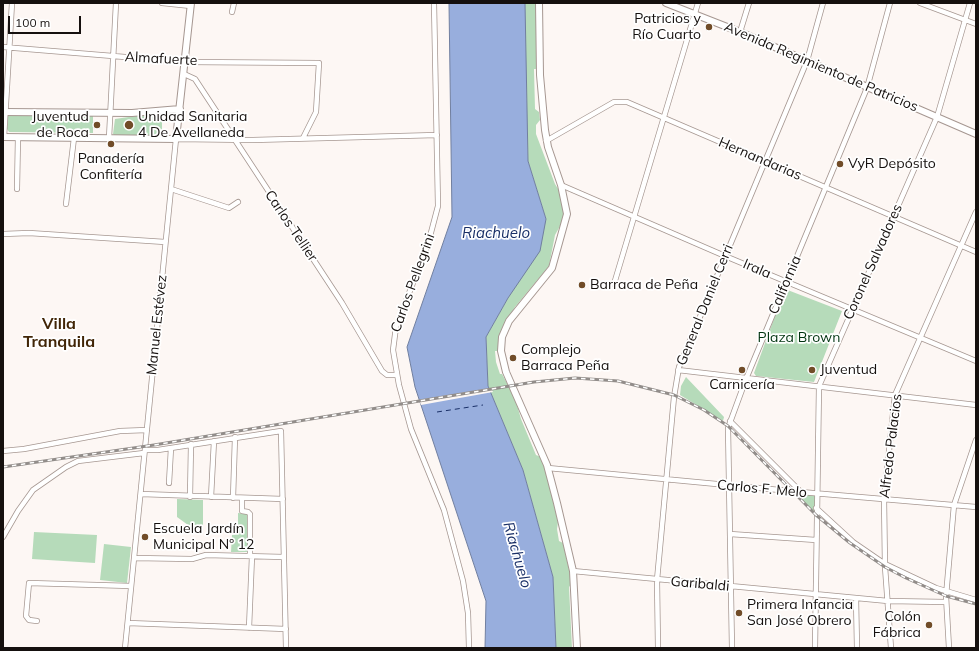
<!DOCTYPE html>
<html>
<head>
<meta charset="utf-8">
<style>
	body { margin:0 }
	#map { position:relative; width:979px; height:651px; overflow:hidden; background:#fdf7f4; font-family:Mulish,sans-serif }
	canvas { display:block }
	.frame { position:absolute; inset:0; border:4px solid #15100e; pointer-events:none }
	.scale { position:absolute; left:8px; top:16px; width:73px; height:18px; box-sizing:border-box; border:2px solid #15100e; border-top:0; padding-left:5px; font-size:12px; line-height:14px; white-space:nowrap; color:#15100e; -webkit-text-stroke:3px #fff; paint-order:stroke }
</style>
</head>
<body>
<div id="map">
<canvas width="979" height="651"></canvas>
<div class="frame"></div>
<div class="scale">100 m</div>
</div>
<script>
const ctx = document.querySelector('canvas').getContext('2d');
ctx.lineJoin = 'round';
function fillPath(path, color) {
  ctx.fillStyle = color;
  ctx.fill(path, 'evenodd');
}
function poly(rows) {
  const path = new Path2D();
  for (const r of rows) {
    path.moveTo(r[0], r[1]);
    for (let i = 2; i < r.length; i += 2) path.lineTo(r[i], r[i + 1]);
  }
  return path;
}
function strokePath(path, color, width, dash) {
  ctx.strokeStyle = color;
  ctx.lineWidth = width;
  ctx.lineCap = dash ? 'butt' : 'round';
  ctx.setLineDash(dash || []);
  ctx.stroke(path);
}
function label(font, color, halo, rows, align = 'center') {
  ctx.font = font + ' Mulish,sans-serif';
  ctx.lineWidth = 3.5;
  ctx.setLineDash([]);
  ctx.textBaseline = 'middle';
  ctx.strokeStyle = halo;
  ctx.fillStyle = color;
  for (const [text, x, y, turn = 0] of rows) {
    ctx.save();
    ctx.translate(x, y);
    ctx.rotate((+turn || 0) * Math.PI / 180);
    ctx.textAlign = isNaN(turn) ? turn : align;
    if (halo) ctx.strokeText(text, 0, 0);
    ctx.fillText(text, 0, 0);
    ctx.restore();
  }
}
fillPath(poly([
	[524,3,536,3,537,69,534,69,535,109,539,112,540,120,536,125,536,134,555,184,562,195,564,207,564,219,555,235,549,266,515,307,507,320,498,351,495,351,496,362,500,374,502,374,515,398,521,419,536,455,541,457,546,472,558,522,557,529,559,541,563,543,572,583,569,587,572,648,556,648,553,577,523,470,488,386,486,337,508,298,546,219,528,161],
	[156,113,162,117,162,130,157,136,114,135,113,134,115,119],
	[12,114,93,116,93,133,9,132,7,129,8,116],
	[785,289,842,311,814,382,756,376,754,373],
	[686,377,724,417,723,421,680,395,681,386],
	[792,491,816,494,816,515],
	[177,499,203,500,203,525,188,525,177,517],
	[238,513,248,514,247,552,231,552,232,535,238,534],
	[34,532,97,535,95,563,32,559],
	[104,544,131,547,127,583,100,580]
]), '#b6dbba');
const water = poly([
	[449,3,525,3,528,161,546,219,540,251,508,298,486,337,488,386,523,470,553,577,556,648,485,648,486,601,415,387,407,347,452,217,449,3]
]);
fillPath(water, '#98aedd');
strokePath(water, '#717f9f', 1);
fillPath(poly([
	[491,388,493,392,421,405,419,400]
]), '#fdf7f4');
strokePath(poly([
	[437,412,483,405]
]), '#192f67', 1, [5, 4]);
const minor = poly([
	[162,3,191,6],
	[434,3,438,206,428,244,396,327,393,350,399,385,411,429,444,510,463,581,468,613,469,648],
	[920,3,976,24],
	[232,12,234,3],
	[740,32,749,3],
	[3,47,186,62,319,63,316,112,303,138],
	[184,74,195,79,342,303,382,371,387,375,397,375],
	[4,137,12,3],
	[109,138,116,3],
	[546,141,614,102,627,102,976,252],
	[561,185,725,256,976,361],
	[17,189,18,137],
	[171,189,229,208,238,202],
	[66,204,74,138],
	[3,234,29,233,165,242],
	[614,284,698,3],
	[678,370,976,405],
	[730,421,801,492],
	[145,450,158,450,281,431,286,648],
	[3,451,24,449,120,431,147,430],
	[548,468,801,492,976,507],
	[169,483,171,448],
	[141,494,283,499],
	[190,497,191,444],
	[211,497,214,441],
	[233,498,235,437],
	[242,498,242,511,248,512,250,514,250,556],
	[816,508,853,542,885,564,936,588,976,600],
	[730,534,816,540],
	[3,537,18,511,33,490,66,467,78,461,144,453],
	[134,558,192,559,206,555,284,557],
	[573,571,888,601,946,602],
	[856,598,857,648],
	[37,621,29,620,26,616,29,583,131,586],
	[128,623,286,629],
	[249,628,252,556],
	[125,648,176,139,253,140,437,135],
	[658,648,657,580,674,397,679,367,807,61,823,3],
	[732,648,728,428,746,379,867,88,890,3],
	[815,648,819,386,937,117,970,3],
	[891,648,885,567,884,498,895,395,976,212],
	[949,648,946,596,954,505,976,440]
]);
const secondary = poly([
	[539,3,540,75,545,130,548,147,561,185,567,214,552,268,509,321,502,337,501,351,506,372,547,465,557,503,573,571,577,648],
	[666,3,740,32,976,134],
	[3,112,132,113,180,109],
	[3,137,176,139,191,3]
]);
strokePath(minor, '#a69791', 6);
strokePath(secondary, '#a69791', 8);
strokePath(minor, '#fff', 4.5);
strokePath(secondary, '#fff', 6);
const rail = poly([
	[3,467,154,445,534,382,575,378,618,381,674,395,704,410,728,426,816,515,850,543,885,567,906,578,946,596,976,604]
]);
strokePath(rail, '#928d8a', 3);
strokePath(rail, '#fff', 1.5, [4.5]);
for (const [x, y, r, color] of [
	[709,27,4,"#714c28"],
	[97,125,4,"#714c28"],
	[129,125,5,"#714c28"],
	[111,144,4,"#714c28"],
	[840,164,4,"#714c28"],
	[582,285,4,"#714c28"],
	[513,358,4,"#714c28"],
	[742,370,4,"#714c28"],
	[812,370,4,"#714c28"],
	[145,537,4,"#714c28"],
	[739,613,4,"#714c28"],
	[929,625,4,"#714c28"]
]) {
  const dot = new Path2D();
  dot.arc(x, y, r, 0, 2 * Math.PI);
  ctx.fillStyle = color;
  ctx.fill(dot);
  strokePath(dot, '#fff', 1.5);
}
label('14px', '#15100e', '#fff', [
	["Patricios y",701,19,"right"],
	["Río Cuarto",701,35,"right"],
	["Juventud",89,117,"right"],
	["de Roca",89,133,"right"],
	["Unidad Sanitaria",138,117],
	["4 De Avellaneda",138,133],
	["Panadería",111,159,"center"],
	["Confitería",111,175,"center"],
	["VyR Depósito",848,164],
	["Barraca de Peña",590,285],
	["Complejo",521,350],
	["Barraca Peña",521,366],
	["Juventud",820,370],
	["Carnicería",742,385,"center"],
	["Escuela Jardín",153,529],
	["Municipal Nº 12",153,545],
	["Primera Infancia",747,605],
	["San José Obrero",747,621],
	["Colón",921,617,"right"],
	["Fábrica",921,633,"right"]
], 'left');
label('14px', '#15100e', '#fff', [
	["Almafuerte",161,59,3],
	["Avenida Regimiento de Patricios",821,67,23],
	["Hernandarias",760,159,23],
	["Carlos Tellier",291,226,56],
	["Coronel Salvadores",873,262,-66],
	["Irala",757,269,23],
	["Carlos Pellegrini",413,283,-70],
	["California",785,285,-67],
	["General Daniel Cerri",705,305,-68],
	["Manuel Estévez",157,325,-84],
	["Alfredo Palacios",891,446,-83],
	["Carlos F. Melo",762,489,5],
	["Garibaldi",700,584,5]
]);
label('14px', '#003410', '#fff', [
	["Plaza Brown",799,338]
]);
label('italic 15px', '#192f67', '#fff', [
	["Riachuelo",496,233],
	["Riachuelo",517,555,74]
]);
label('bold 16px', '#422607', '#fff', [
	["Villa",59,324],
	["Tranquila",59,342]
]);
</script>
</body>
</html>
